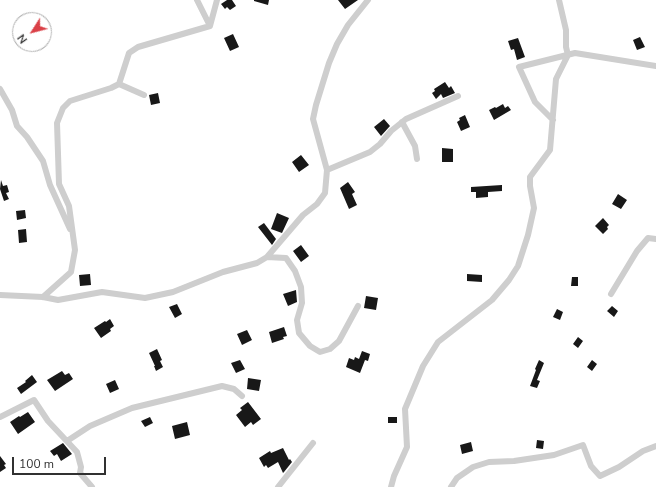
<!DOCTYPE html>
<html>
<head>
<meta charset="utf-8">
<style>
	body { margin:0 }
	#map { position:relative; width:656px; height:487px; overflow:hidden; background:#fff; font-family:"Nunito Sans",sans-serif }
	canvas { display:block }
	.north { position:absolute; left:12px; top:12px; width:40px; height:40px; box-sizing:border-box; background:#fff; border:1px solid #adadad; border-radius:50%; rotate:234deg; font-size:11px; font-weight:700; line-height:16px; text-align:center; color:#313131 }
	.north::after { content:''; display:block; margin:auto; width:14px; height:18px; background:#da4047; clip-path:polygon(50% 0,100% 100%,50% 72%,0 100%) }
	.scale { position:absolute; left:12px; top:457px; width:94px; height:18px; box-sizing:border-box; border:2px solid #313131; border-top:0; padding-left:5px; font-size:12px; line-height:14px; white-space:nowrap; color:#313131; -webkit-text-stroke:3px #fff; paint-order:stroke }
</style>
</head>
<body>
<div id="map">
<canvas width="656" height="487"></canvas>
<div class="north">N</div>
<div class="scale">100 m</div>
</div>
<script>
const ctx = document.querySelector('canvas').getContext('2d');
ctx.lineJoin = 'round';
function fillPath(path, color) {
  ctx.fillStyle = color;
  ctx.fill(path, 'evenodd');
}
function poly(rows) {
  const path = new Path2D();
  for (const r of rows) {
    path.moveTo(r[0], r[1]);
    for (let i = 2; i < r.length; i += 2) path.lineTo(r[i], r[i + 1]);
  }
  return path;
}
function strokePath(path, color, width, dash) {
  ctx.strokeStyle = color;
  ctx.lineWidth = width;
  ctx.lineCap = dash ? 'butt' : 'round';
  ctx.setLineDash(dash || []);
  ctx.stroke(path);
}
fillPath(poly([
	[227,0,232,0,236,6,230,10,227,7,225,9,221,4],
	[254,0,269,0,268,5,254,1],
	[338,0,358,0,345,9],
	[233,34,239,47,230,51,224,38],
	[640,37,645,47,637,50,633,40],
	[518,38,525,57,517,60,514,49,511,50,508,41],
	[445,82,449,88,451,86,455,93,443,98,441,94,436,99,432,93,435,91,434,89],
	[158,93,160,103,151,105,149,95],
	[503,104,505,108,508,106,511,110,494,120,489,110,495,107,496,108],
	[465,115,470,127,461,131,457,122,460,120,459,118],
	[384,119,390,126,381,136,374,127],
	[442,148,453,149,453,162,442,162],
	[301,155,309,165,299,172,292,162],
	[1,180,3,186,7,185,9,192,6,193,9,199,4,201,0,189],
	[348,182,355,192,352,194,357,205,349,209,340,188],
	[502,185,502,191,488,192,488,197,476,198,476,192,471,192,471,187],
	[618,194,627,200,621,209,612,204],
	[25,210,26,218,17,220,16,211],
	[277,213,289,218,282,233,271,229],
	[603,218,609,225,607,227,608,229,603,234,595,226],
	[264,223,276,239,272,245,258,227],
	[26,229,27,242,19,243,18,230],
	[301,245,309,256,301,262,293,251],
	[90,274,91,285,80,286,79,275],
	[467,274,482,275,482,282,467,281],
	[572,277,578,277,578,286,571,286],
	[296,290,297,302,288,306,283,294],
	[366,296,378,298,376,310,364,308],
	[177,304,182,314,175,318,169,307],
	[612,306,618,311,614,317,607,311],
	[557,309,563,312,560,320,553,317],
	[110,319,114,326,110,329,111,331,101,338,94,328,105,321,106,322],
	[284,327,287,336,283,337,284,339,272,343,269,332],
	[247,330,252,340,242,345,237,334],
	[578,337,583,341,578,348,573,344],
	[157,349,162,360,160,361,163,367,156,371,154,366,155,366,149,353],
	[362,351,370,354,368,361,365,360,360,373,346,367,349,358,354,360,355,357,359,359],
	[240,360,245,369,236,373,231,363],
	[539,360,544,363,537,380,540,381,537,388,530,386,536,370,535,369],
	[592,360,597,364,592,371,587,367],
	[62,371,65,375,69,373,73,379,55,391,47,380],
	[32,375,37,382,21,394,17,388,26,382,25,381],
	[248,378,261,380,259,391,247,389],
	[115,380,119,389,110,393,106,384],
	[248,402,261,419,253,425,251,422,245,427,236,415,242,410,240,408],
	[28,412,35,422,18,434,10,422,19,416,20,417],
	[150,417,153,423,145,427,141,421],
	[388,417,397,417,397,423,388,423],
	[187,422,190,435,175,439,172,426],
	[537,440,544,441,543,449,536,448],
	[471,442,473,451,462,454,460,445],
	[63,443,72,454,61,461,57,454,54,456,50,451],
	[283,448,289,460,290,459,292,462,284,472,283,473,278,462,268,468,266,465,264,467,259,458,270,451,271,453],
	[0,456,6,464,4,465,6,468,0,472]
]), '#181818');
strokePath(poly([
	[210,26,217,0],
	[119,84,144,95],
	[0,89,12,110,17,126,27,137,43,161,50,185,70,229],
	[553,120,535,102,519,67,575,53,656,66],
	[402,122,415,146,417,159],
	[327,170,370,152,380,144,391,131,406,119,458,96],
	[267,257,286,258,295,271,301,287,302,303,297,320,299,333,310,346,320,352,330,349,339,341,358,306],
	[611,294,637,251,648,238,656,239],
	[0,295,43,297,58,300,102,292,145,298,173,292,223,272,257,263,267,257,303,215,317,204,325,193,327,170,313,119,316,105,329,63,337,44,348,25,368,0],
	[43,297,71,272,75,250,69,206,59,184,57,123,63,108,70,101,111,88,119,84,129,53,138,47,210,26,197,0],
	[0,417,34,400,48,421,77,452,81,467,80,473,92,487],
	[67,441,90,426,132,408,222,386,234,389,242,396],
	[278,487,313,443],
	[391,487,394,476,407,447,405,409,423,366,438,342,492,300,509,280,518,266,528,235,534,208,530,186,530,177,550,150,556,79,568,55,566,47,566,30,559,0],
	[451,487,457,478,473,467,489,462,514,461,554,455,583,445,591,466,600,476,619,467,643,451,656,446]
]), '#cecece', 6);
</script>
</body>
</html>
